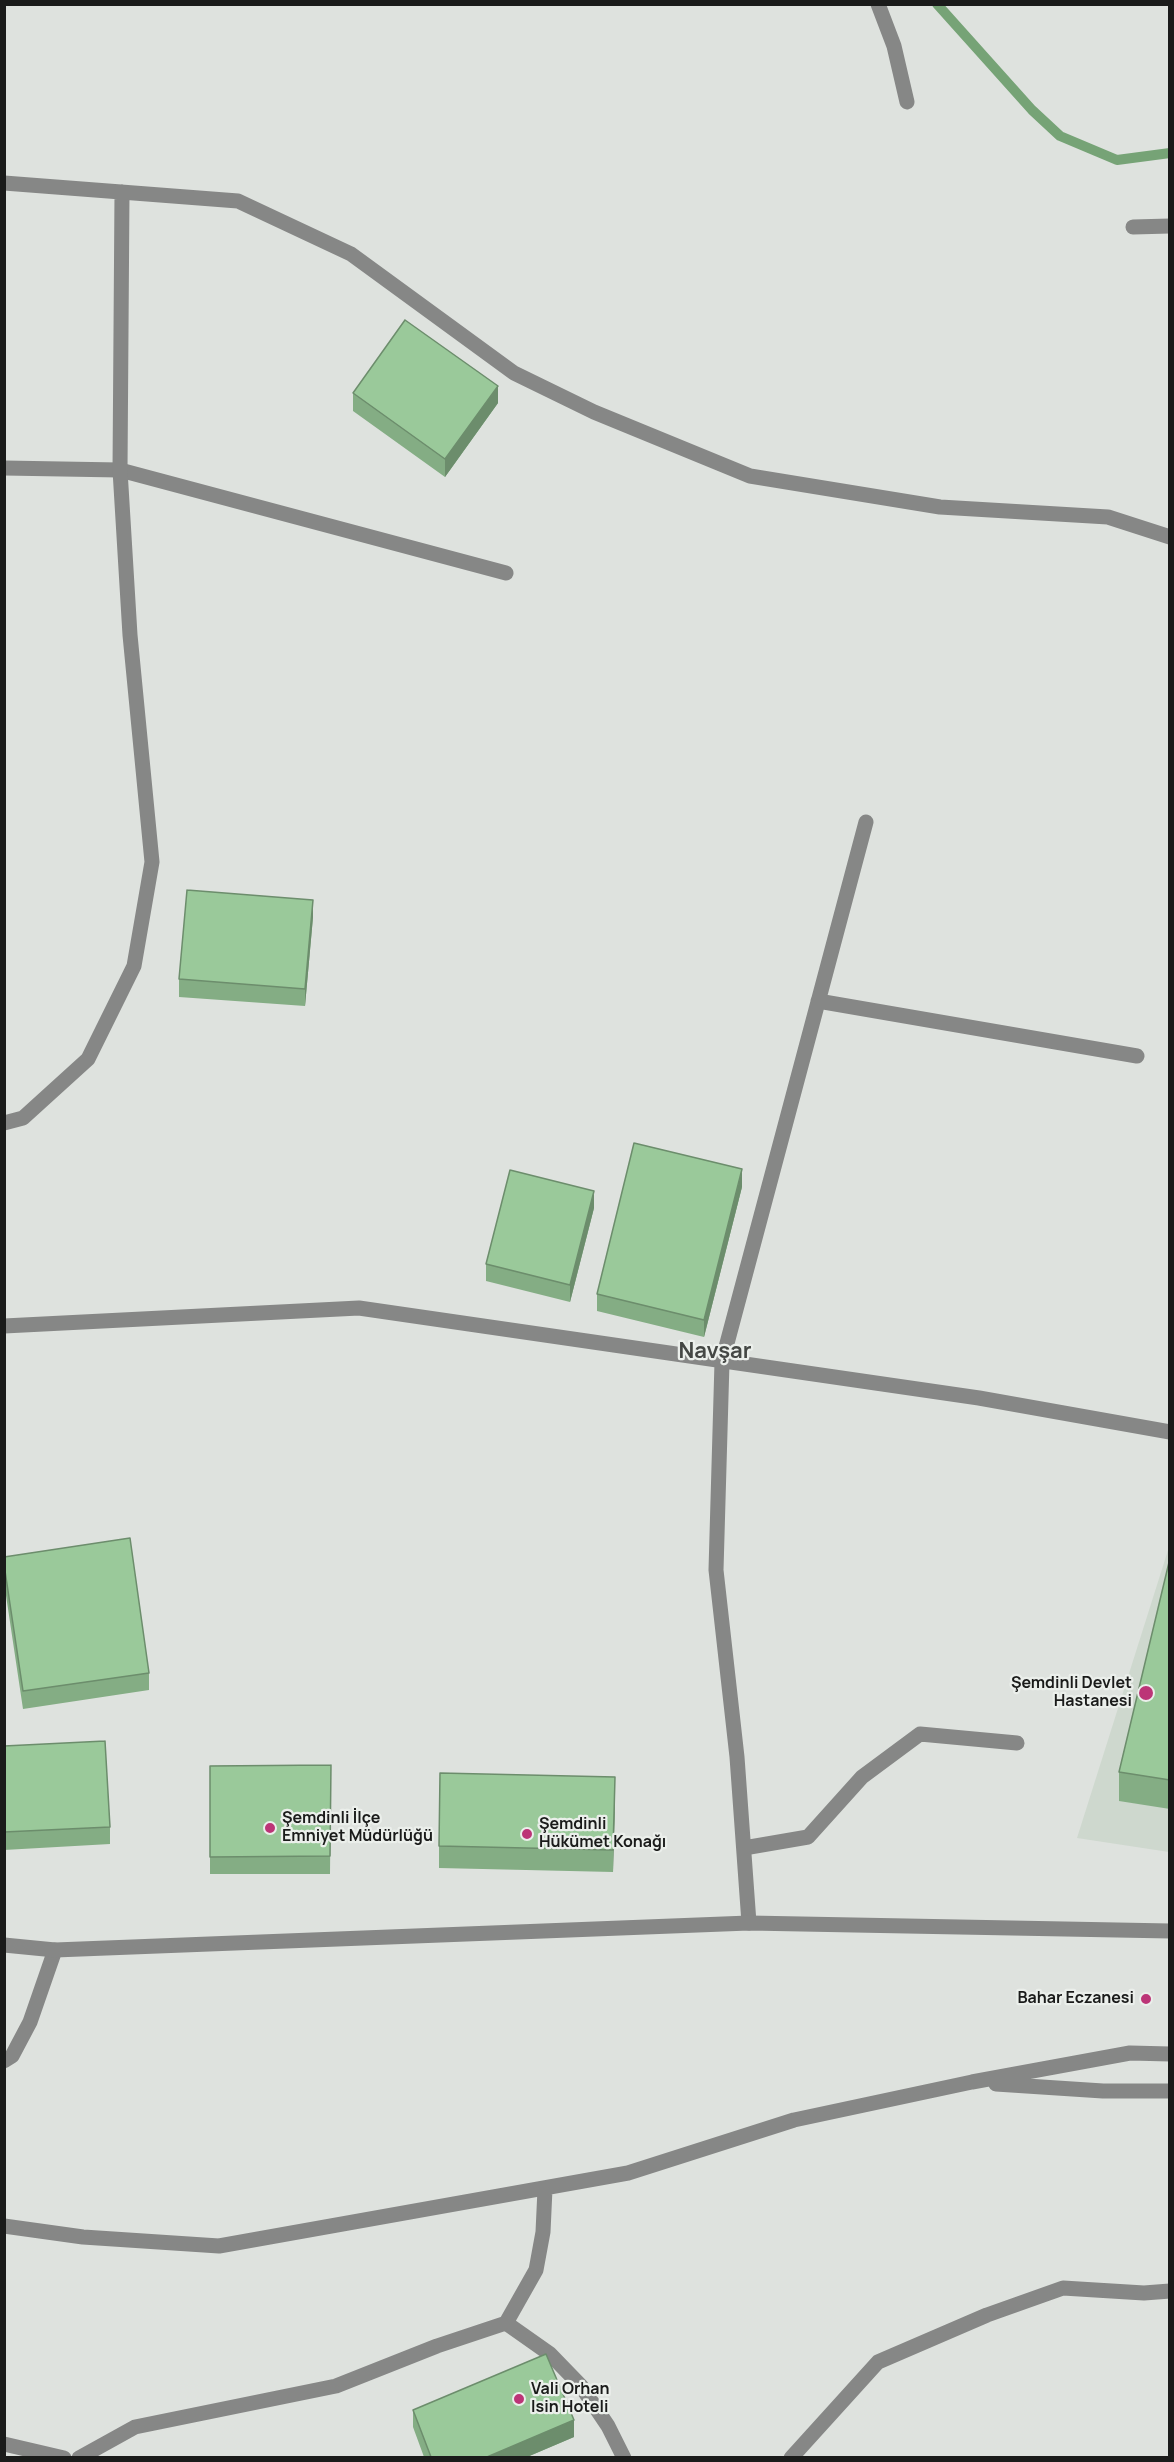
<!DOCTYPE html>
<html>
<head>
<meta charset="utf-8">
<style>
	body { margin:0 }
	#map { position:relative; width:1174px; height:2462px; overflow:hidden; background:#dee2de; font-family:Manrope,sans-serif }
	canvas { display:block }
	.frame { position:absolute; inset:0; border:6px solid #1a1b1a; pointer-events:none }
</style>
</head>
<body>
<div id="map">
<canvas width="1174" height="2462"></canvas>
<div class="frame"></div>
</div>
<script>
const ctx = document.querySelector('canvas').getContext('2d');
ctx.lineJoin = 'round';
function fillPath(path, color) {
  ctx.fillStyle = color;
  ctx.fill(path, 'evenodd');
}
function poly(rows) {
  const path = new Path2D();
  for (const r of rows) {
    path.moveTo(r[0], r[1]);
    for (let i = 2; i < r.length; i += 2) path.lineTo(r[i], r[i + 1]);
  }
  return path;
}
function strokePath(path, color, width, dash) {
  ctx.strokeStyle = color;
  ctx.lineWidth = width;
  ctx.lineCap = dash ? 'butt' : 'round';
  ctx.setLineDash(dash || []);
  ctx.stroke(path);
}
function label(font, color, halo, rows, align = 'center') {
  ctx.font = font + ' Manrope,sans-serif';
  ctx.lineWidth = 4.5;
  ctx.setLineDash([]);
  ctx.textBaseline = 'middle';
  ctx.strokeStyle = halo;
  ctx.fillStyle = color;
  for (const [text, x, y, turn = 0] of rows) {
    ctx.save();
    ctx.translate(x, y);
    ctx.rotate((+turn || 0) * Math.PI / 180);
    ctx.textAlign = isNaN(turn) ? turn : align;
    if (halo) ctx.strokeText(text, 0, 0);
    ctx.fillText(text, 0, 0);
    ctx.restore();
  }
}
fillPath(poly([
	[1169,1547,1169,1852,1077,1838]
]), '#ced8ce');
strokePath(poly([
	[937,4,1032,110,1060,136,1117,160,1170,153]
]), '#76a376', 10);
strokePath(poly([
	[878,4,894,46,907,102],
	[1133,227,1170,226]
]), '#868786', 15);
strokePath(poly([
	[4,468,120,470,506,573],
	[818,1001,1137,1056],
	[4,1326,359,1308,979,1398,1170,1432],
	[744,1848,808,1837,862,1777,920,1734,1017,1743],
	[749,1923,737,1757,716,1570,722,1362,866,822],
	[4,2061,12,2056,30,2022,55,1950],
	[996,2084,1103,2091,1170,2091],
	[545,2189,543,2232,536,2270,506,2323,550,2354,581,2386,608,2426,624,2458],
	[4,2226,83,2237,219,2246,628,2173,794,2120,972,2082,1130,2053,1170,2054],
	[4,2444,64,2458],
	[79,2458,135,2427,336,2386,437,2346,506,2323],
	[791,2458,878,2362,987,2315,1063,2288,1144,2293,1170,2291]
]), '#868786', 15);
strokePath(poly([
	[4,183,238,201,351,254,514,373,594,412,750,476,940,507,1108,517,1170,537],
	[4,1123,23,1118,88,1059,134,966,152,862,130,635,120,470,122,192],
	[4,1945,55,1950,749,1923,1170,1931]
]), '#868786', 15);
fillPath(poly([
	[353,393,498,403,445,477,353,411],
	[313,917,305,1006,179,997,179,979],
	[742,1187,704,1337,597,1311,597,1294],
	[594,1208,570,1302,486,1281,486,1264],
	[4,1557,149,1673,149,1690,23,1709,4,1582],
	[1170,1558,1170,1809,1119,1801,1119,1772],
	[4,1746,110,1827,110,1844,4,1850],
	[331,1765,330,1874,210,1874,210,1766],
	[615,1799,613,1872,439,1868,439,1846],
	[413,2410,574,2437,527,2457,424,2457,413,2427]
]), '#84ad84');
fillPath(poly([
	[498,386,498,403,445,477,445,459],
	[313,900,313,917,305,1006,305,989],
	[742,1169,742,1187,704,1337,704,1320],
	[594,1191,594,1208,570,1302,570,1285],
	[615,1777,615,1799,613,1872,613,1850],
	[574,2420,574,2437,527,2457,487,2457]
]), '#6c8d6c');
const building = poly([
	[405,320,498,386,445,459,353,393,405,320],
	[187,890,313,900,305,989,179,979,187,890],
	[634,1143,742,1169,704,1320,597,1294,634,1143],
	[510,1170,594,1191,570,1285,486,1264,510,1170],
	[130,1538,149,1673,23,1691,4,1564,4,1557,130,1538],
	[1170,1558,1170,1780,1119,1772,1170,1558],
	[105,1741,110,1827,4,1832,4,1746,105,1741],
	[331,1765,330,1856,210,1857,210,1766,331,1765],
	[440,1773,615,1777,613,1850,439,1846,440,1773],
	[546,2354,574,2420,487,2457,431,2457,413,2410,546,2354]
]);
fillPath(building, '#9ac99a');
strokePath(building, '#6c8d6c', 1.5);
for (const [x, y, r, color] of [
	[1146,1693,8,"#bc3577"],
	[270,1828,6,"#bc3577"],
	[527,1834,6,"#bc3577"],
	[1146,1999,6,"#bc3577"],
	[519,2399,6,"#bc3577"]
]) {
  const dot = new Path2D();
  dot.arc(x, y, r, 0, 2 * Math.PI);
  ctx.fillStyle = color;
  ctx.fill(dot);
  strokePath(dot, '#ebefeb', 2);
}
label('bold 16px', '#1a1b1a', '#ebefeb', [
	["Şemdinli Devlet",1132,1684,"right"],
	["Hastanesi",1132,1702,"right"],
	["Şemdinli İlçe",282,1819],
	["Emniyet Müdürlüğü",282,1837],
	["Şemdinli",539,1825],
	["Hükümet Konağı",539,1843],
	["Bahar Eczanesi",1134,1999,"right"],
	["Vali Orhan",531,2390],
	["Isin Hoteli",531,2408]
], 'left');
label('bold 22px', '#444744', '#ebefeb', [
	["Navşar",715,1352]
]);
</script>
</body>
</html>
